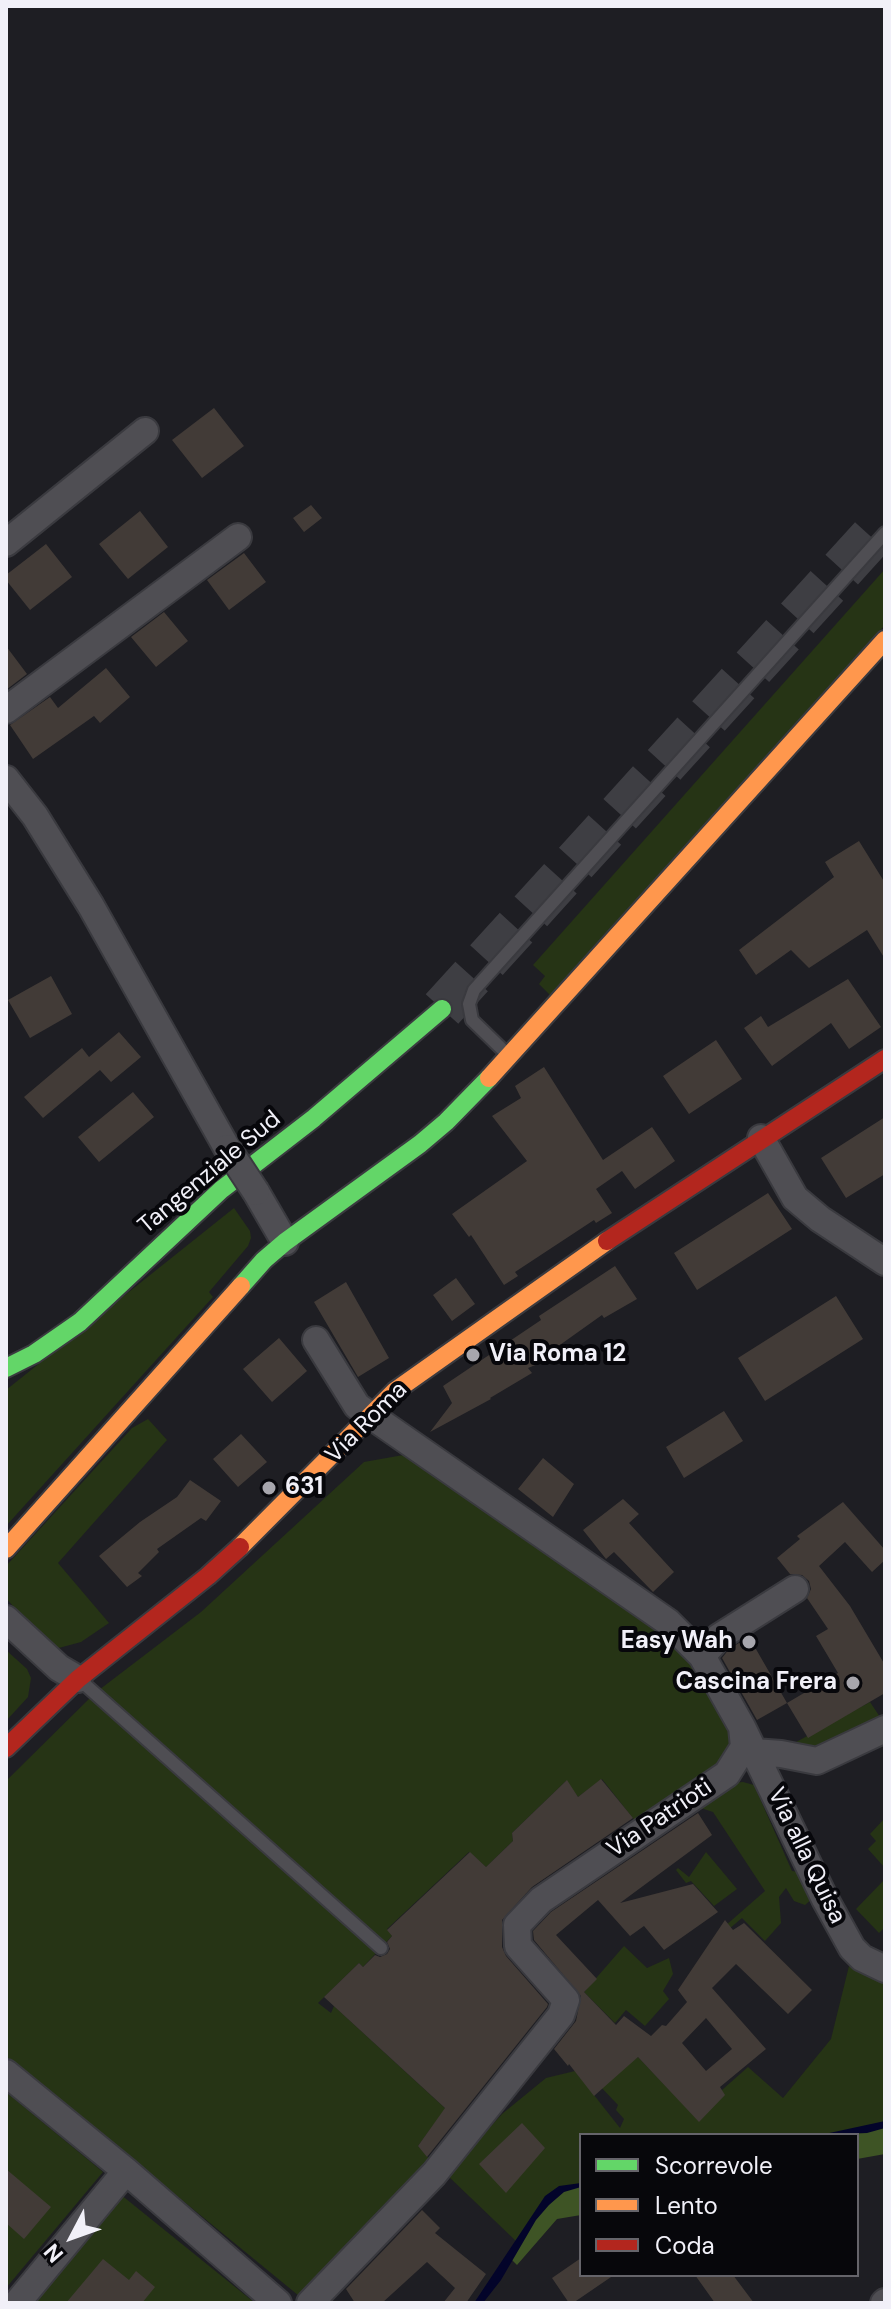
<!DOCTYPE html>
<html>
<head>
<meta charset="utf-8">
<style>
	body { margin:0 }
	#map { position:relative; width:891px; height:2309px; overflow:hidden; background:#1e1e23; font-family:"DM Sans",sans-serif }
	canvas { display:block }
	.frame { position:absolute; inset:0; border:8px solid #f1f0f8; pointer-events:none }
	.legend { position:absolute; left:579px; top:2133px; width:280px; height:144px; box-sizing:border-box; background:#07070b; border:2px solid #65646a; margin:0; padding:10px 14px; list-style:none; font-size:24px; color:#f1f0f8 }
	.legend li { display:flex; align-items:center; gap:16px; height:40px }
	.legend b { width:40px; border:2px solid #65646a }
	.north { position:absolute; left:32px; top:2197px; width:80px; height:80px; -webkit-text-stroke:6px #07070b; paint-order:stroke; rotate:229deg; font-size:22px; font-weight:700; line-height:32px; text-align:center; color:#f1f0f8 }
	.north::after { content:''; display:block; margin:auto; width:28px; height:36px; background:#f1f0f8; clip-path:polygon(50% 0,100% 100%,50% 72%,0 100%) }
</style>
</head>
<body>
<div id="map">
<canvas width="891" height="2309"></canvas>
<div class="frame"></div>
<ul class="legend">
<li><b style="height:10px;background:#63d668"></b>Scorrevole</li>
<li><b style="height:10px;background:#ff974d"></b>Lento</li>
<li><b style="height:10px;background:#b3261e"></b>Coda</li>
</ul>
<div class="north">N</div>
</div>
<script>
const ctx = document.querySelector('canvas').getContext('2d');
ctx.lineJoin = 'round';
function fillPath(path, color) {
  ctx.fillStyle = color;
  ctx.fill(path, 'evenodd');
}
function poly(rows) {
  const path = new Path2D();
  for (const r of rows) {
    path.moveTo(r[0], r[1]);
    for (let i = 2; i < r.length; i += 2) path.lineTo(r[i], r[i + 1]);
  }
  return path;
}
function strokePath(path, color, width, dash) {
  ctx.strokeStyle = color;
  ctx.lineWidth = width;
  ctx.lineCap = dash ? 'butt' : 'round';
  ctx.setLineDash(dash || []);
  ctx.stroke(path);
}
function label(font, color, halo, rows, align = 'center') {
  ctx.font = font + ' "DM Sans",sans-serif';
  ctx.lineWidth = 8;
  ctx.setLineDash([]);
  ctx.textBaseline = 'middle';
  ctx.strokeStyle = halo;
  ctx.fillStyle = color;
  for (const [text, x, y, turn = 0] of rows) {
    ctx.save();
    ctx.translate(x, y);
    ctx.rotate((+turn || 0) * Math.PI / 180);
    ctx.textAlign = isNaN(turn) ? turn : align;
    if (halo) ctx.strokeText(text, 0, 0);
    ctx.fillText(text, 0, 0);
    ctx.restore();
  }
}
fillPath(poly([
	[885,569,885,625,550,995,539,984,545,976,533,965],
	[234,1208,250,1231,251,1238,248,1246,209,1292,213,1297,6,1526,6,1390],
	[148,1419,167,1440,58,1563,109,1623,81,1642,55,1649,37,1634,6,1598,6,1566,132,1428],
	[409,1454,572,1566,690,1657,735,1720,728,1759,639,1826,602,1779,578,1797,566,1781,512,1833,513,1841,486,1867,469,1852,387,1929,392,1936,363,1967,359,1963,318,2003,331,2013,334,2006,447,2110,442,2113,418,2146,432,2162,304,2300,6,2056,6,1781,95,1693,201,1612,364,1462],
	[6,1650,27,1669,31,1678,28,1697,6,1721],
	[870,1702,880,1717,833,1749,785,1748],
	[743,1782,754,1785,792,1871,799,1872,813,1898,805,1905,794,1901,786,1888,779,1897,781,1923,765,1941,742,1918,729,1929,725,1926,765,1891,713,1812,698,1807,732,1783],
	[885,1818,885,1868,868,1849,876,1841,870,1834],
	[706,1852,737,1889,714,1906,691,1881,686,1883,676,1870,678,1868,689,1877],
	[885,1879,885,1927,879,1933,856,1909],
	[624,1946,647,1968,669,1958,673,1974,663,1991,669,1999,645,2026,626,2010,615,2023,584,1992],
	[849,1966,885,1977,885,2125,844,2135,581,2135,581,2184,518,2243,447,2175,502,2114,546,2078,575,2071,620,2128,624,2119,616,2110,618,2105,597,2083,638,2057,699,2121,722,2090,748,2067,783,2098,831,2039],
	[6,2092,103,2172,6,2288],
	[120,2194,255,2303,31,2303]
]), '#263415');
fillPath(poly([
	[885,2125,885,2154,857,2159,857,2135,844,2135],
	[581,2184,581,2215,557,2219,517,2265,511,2259,547,2201,562,2191]
]), '#3e5425');
fillPath(poly([
	[885,2121,885,2128,867,2133,820,2135],
	[581,2183,581,2187,564,2192,549,2205,536,2220,501,2280,483,2303,474,2303,545,2196,559,2186]
]), '#03042a');
fillPath(poly([
	[214,408,244,446,202,478,172,440],
	[311,505,322,518,304,532,293,518],
	[140,511,168,547,128,579,99,544],
	[46,544,72,577,30,610,6,580,6,575],
	[244,553,266,582,229,610,207,580],
	[164,612,188,641,156,667,131,637],
	[6,646,27,674,6,690],
	[106,668,130,697,100,723,94,716,33,759,10,725,50,697,58,708],
	[859,841,885,883,885,959,867,930,809,968,791,950,756,975,739,950,834,877,825,862],
	[51,976,72,1014,30,1038,8,1000],
	[848,979,881,1027,849,1049,831,1023,772,1066,744,1028,761,1016,768,1027],
	[119,1032,141,1057,111,1082,100,1070,43,1118,24,1097,82,1048,89,1057],
	[716,1040,742,1079,689,1114,663,1076],
	[544,1067,603,1160,652,1127,675,1161,635,1189,622,1171,596,1189,612,1213,596,1223,594,1220,515,1272,518,1276,504,1285,471,1235,469,1237,452,1214,527,1161,492,1116,521,1098,515,1086],
	[133,1092,154,1117,99,1162,78,1137],
	[885,1117,885,1174,846,1198,821,1158],
	[768,1193,792,1229,697,1290,674,1253],
	[615,1266,637,1299,604,1318,602,1315,543,1357,545,1361,528,1368,532,1373,490,1398,491,1399,430,1432,452,1403,443,1386,541,1320,539,1316],
	[456,1278,475,1304,452,1321,433,1295],
	[346,1282,389,1358,358,1377,314,1302],
	[836,1296,863,1339,765,1401,738,1358],
	[279,1338,307,1371,272,1402,243,1369],
	[724,1411,743,1441,684,1478,666,1447],
	[241,1434,267,1462,238,1487,213,1459],
	[543,1458,574,1484,553,1517,518,1489],
	[190,1480,221,1501,206,1521,201,1518,157,1549,159,1552,138,1573,142,1576,127,1587,99,1556,140,1522,177,1497],
	[623,1499,639,1514,629,1523,674,1572,653,1592,614,1552,606,1559,583,1530],
	[843,1502,885,1550,885,1560,872,1572,845,1542,819,1566,850,1606,885,1665,885,1693,808,1738,787,1703,838,1673,816,1636,828,1629,807,1598,811,1589,809,1581,802,1575,790,1574,777,1558,800,1539,797,1536],
	[749,1637,787,1703,757,1720,722,1658,729,1649],
	[601,1779,633,1818,532,1887,502,1920,502,1947,506,1956,548,2004,547,2007,427,2157,418,2146,445,2108,324,1997,359,1963,363,1967,375,1955,380,1957,387,1954,390,1949,387,1942,392,1936,387,1930,470,1852,486,1867,513,1841,512,1833,567,1780,578,1797],
	[698,1813,712,1835,620,1903,693,1884,718,1912,664,1950,644,1926,630,1936,598,1900,556,1935,597,1979,584,1992,616,2025,624,2016,651,2036,662,2025,666,2026,687,2002,678,1990,725,1920,733,1930,744,1923,812,1990,788,2014,736,1964,712,1988,766,2049,720,2087,725,2095,699,2122,638,2057,594,2096,569,2064,568,2066,554,2049,576,2021,581,1996,534,1940,533,1931,551,1912],
	[706,2018,732,2049,706,2071,682,2043],
	[522,2123,545,2148,506,2193,479,2164],
	[6,2169,51,2207,24,2239,6,2223],
	[422,2210,440,2228,435,2233,486,2274,466,2303,443,2303,455,2288,427,2262,382,2303,355,2303,346,2289],
	[581,2258,581,2275,614,2275,573,2303,569,2303,552,2278],
	[103,2259,129,2280,136,2271,155,2287,142,2303,66,2303],
	[695,2275,733,2275,754,2303,715,2303]
]), '#423b37');
strokePath(poly([
	[442,1009,885,522]
]), '#3e3e43', 44, [44, 22]);
const lane = poly([
	[508,1055,472,1020,469,1004,474,990,885,533],
	[81,1681,381,1948]
]);
const street = poly([
	[6,543,145,431],
	[6,710,238,537],
	[6,779,35,816,91,906,227,1148],
	[761,1138,795,1198,820,1219,885,1262],
	[256,1192,285,1242],
	[316,1340,357,1406,668,1622,702,1656,742,1727,825,1899,852,1948,862,1958,885,1969],
	[6,1619,59,1668,78,1679],
	[702,1656,719,1637,795,1589],
	[754,1752,781,1754,817,1761,885,1729],
	[6,2073,126,2171,278,2303],
	[17,2303,126,2171],
	[310,2303,434,2174,561,2015,566,2000,518,1946,517,1925,541,1900,727,1774,744,1747,742,1727],
	[884,2303,885,2302]
]);
const fast = poly([
	[241,1286,264,1260,285,1242,420,1144,446,1122,489,1078],
	[6,1368,34,1354,80,1322,222,1189,314,1118,442,1009]
]);
const slow = poly([
	[489,1078,885,640],
	[240,1547,395,1391,607,1241],
	[6,1549,241,1286]
]);
const jam = poly([
	[607,1241,885,1059],
	[6,1748,78,1679,208,1576,240,1547]
]);
strokePath(lane, '#3a3a3f', 16);
strokePath(street, '#3a3a3f', 30);
strokePath(fast, '#3a3a3f', 22);
strokePath(slow, '#3a3a3f', 22);
strokePath(jam, '#3a3a3f', 22);
strokePath(lane, '#4f4e53', 12);
strokePath(street, '#4f4e53', 26);
strokePath(fast, '#63d668', 18);
strokePath(slow, '#ff974d', 18);
strokePath(jam, '#b3261e', 18);
const streetBridge = poly([
	[227,1148,256,1192]
]);
strokePath(streetBridge, '#3a3a3f', 30, []);
strokePath(streetBridge, '#4f4e53', 26);
for (const [x, y, r, color] of [
	[473,1355,8,"#a7a6ad"],
	[269,1488,8,"#a7a6ad"],
	[749,1642,8,"#a7a6ad"],
	[853,1683,8,"#a7a6ad"]
]) {
  const dot = new Path2D();
  dot.arc(x, y, r, 0, 2 * Math.PI);
  ctx.fillStyle = color;
  ctx.fill(dot);
  strokePath(dot, '#07070b', 3);
}
label('24px', '#f1f0f8', '#07070b', [
	["Tangenziale Sud",210,1173,-40],
	["Via Roma",367,1423,-45],
	["Via Patrioti",660,1819,-34],
	["Via alla Quisa",806,1856,64]
]);
label('bold 24px', '#f1f0f8', '#07070b', [
	["Via Roma 12",489,1355],
	["631",285,1488],
	["Easy Wah",733,1642,"right"],
	["Cascina Frera",837,1683,"right"]
], 'left');
</script>
</body>
</html>
